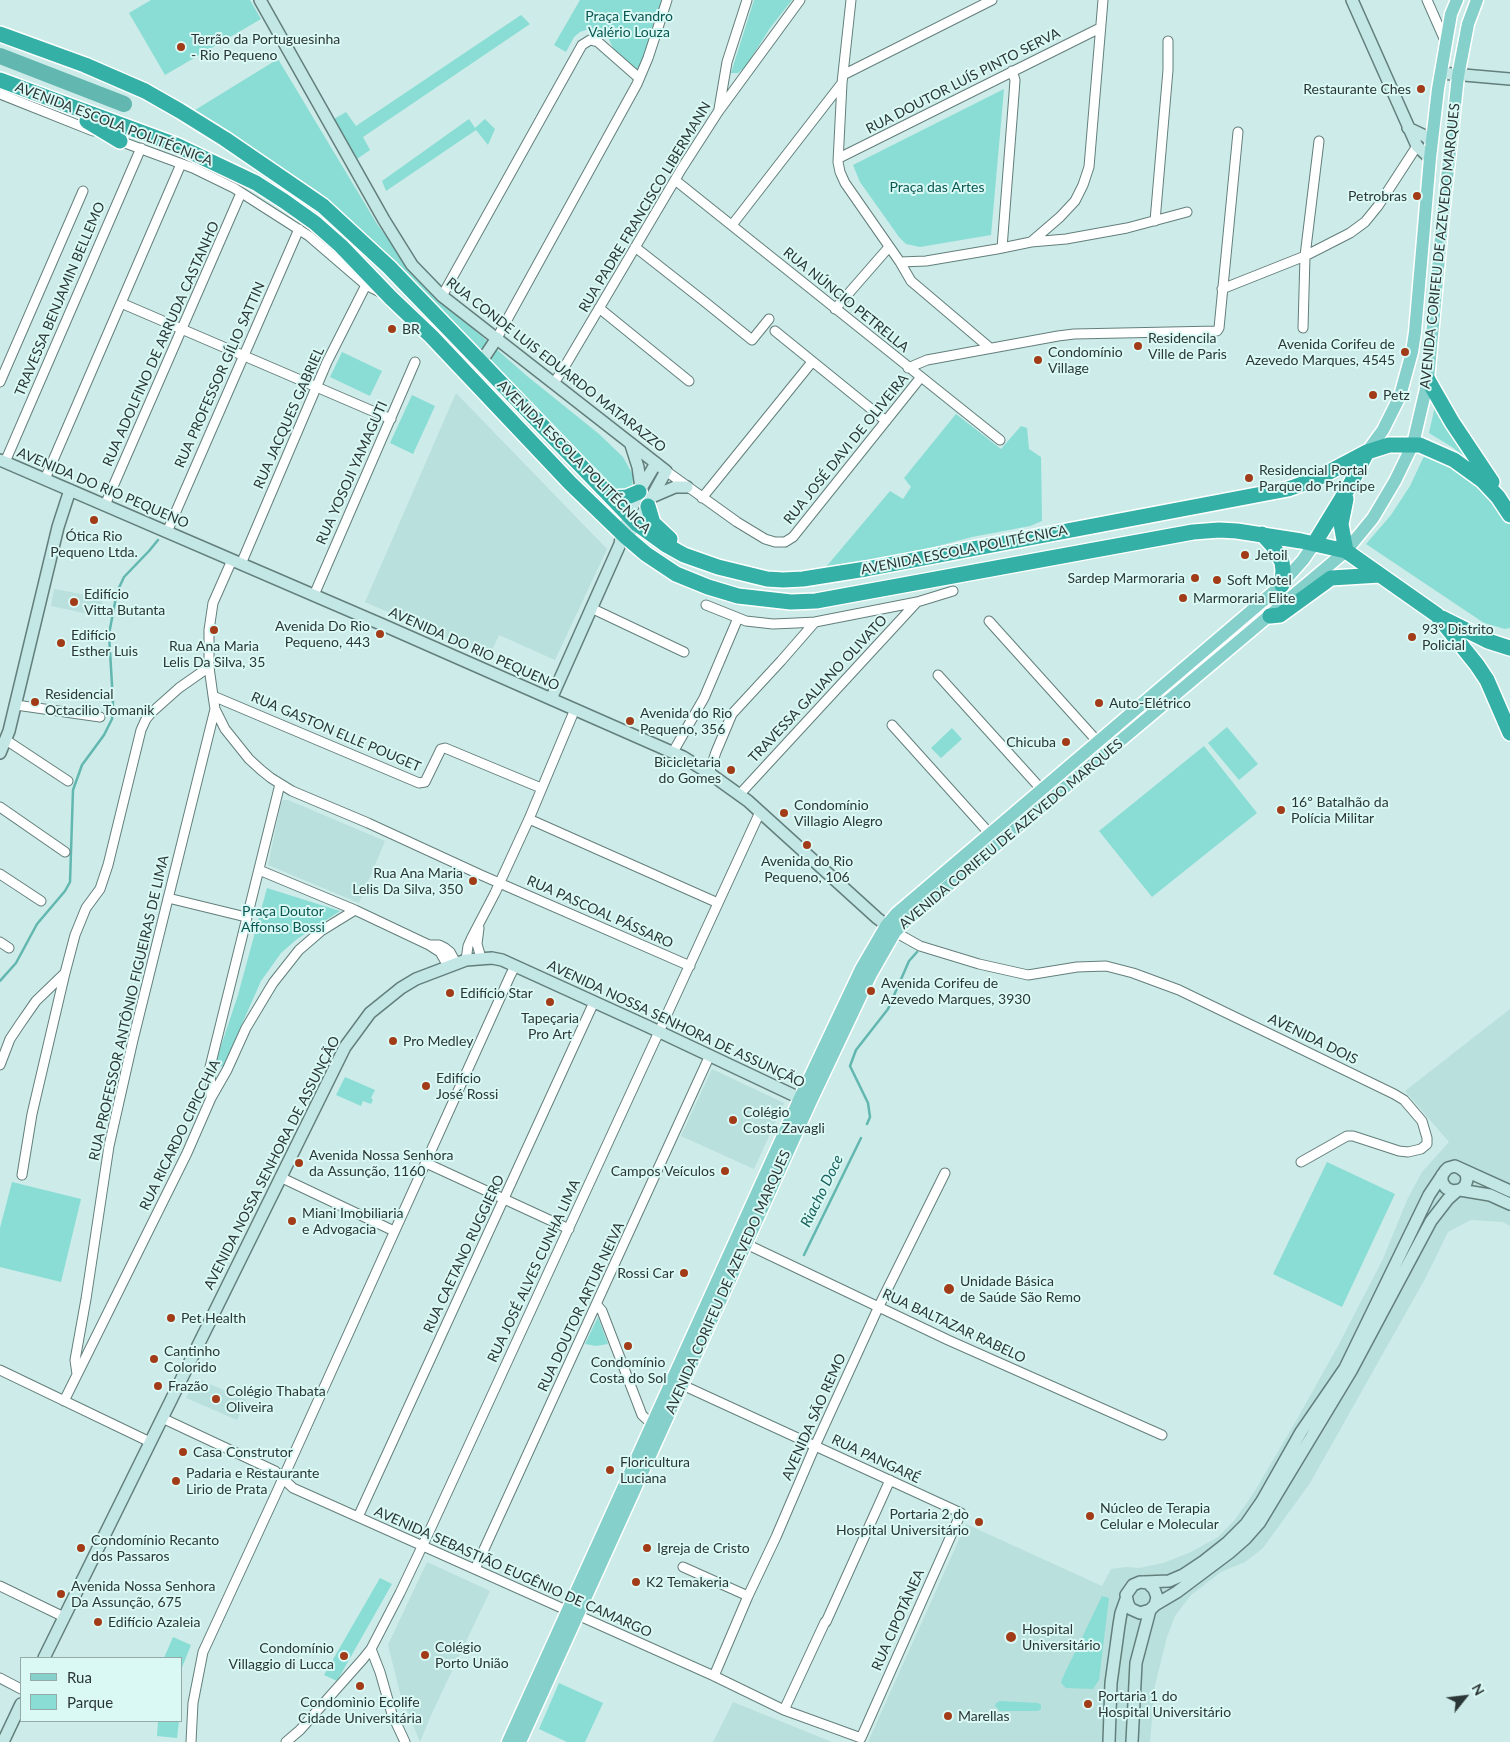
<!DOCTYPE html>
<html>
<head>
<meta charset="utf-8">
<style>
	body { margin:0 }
	#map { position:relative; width:1510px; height:1742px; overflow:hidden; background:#cdebe8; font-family:Lato,sans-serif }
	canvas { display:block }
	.legend { position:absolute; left:20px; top:1657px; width:162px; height:65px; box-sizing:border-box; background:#daf9f5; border:1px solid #94aba9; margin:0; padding:6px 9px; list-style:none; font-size:15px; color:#2b3736 }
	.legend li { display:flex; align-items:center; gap:10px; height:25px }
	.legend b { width:25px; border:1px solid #94aba9 }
	.north { position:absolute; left:1440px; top:1672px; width:50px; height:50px; -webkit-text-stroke:4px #daf9f5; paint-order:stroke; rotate:61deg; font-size:14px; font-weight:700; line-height:20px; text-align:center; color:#2b3736 }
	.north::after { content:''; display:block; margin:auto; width:18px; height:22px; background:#2b3736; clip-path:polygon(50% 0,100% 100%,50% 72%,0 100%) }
</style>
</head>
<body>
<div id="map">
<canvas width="1510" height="1742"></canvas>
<ul class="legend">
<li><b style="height:6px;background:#85d0ca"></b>Rua</li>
<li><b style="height:14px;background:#89ddd5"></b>Parque</li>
</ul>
<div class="north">N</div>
</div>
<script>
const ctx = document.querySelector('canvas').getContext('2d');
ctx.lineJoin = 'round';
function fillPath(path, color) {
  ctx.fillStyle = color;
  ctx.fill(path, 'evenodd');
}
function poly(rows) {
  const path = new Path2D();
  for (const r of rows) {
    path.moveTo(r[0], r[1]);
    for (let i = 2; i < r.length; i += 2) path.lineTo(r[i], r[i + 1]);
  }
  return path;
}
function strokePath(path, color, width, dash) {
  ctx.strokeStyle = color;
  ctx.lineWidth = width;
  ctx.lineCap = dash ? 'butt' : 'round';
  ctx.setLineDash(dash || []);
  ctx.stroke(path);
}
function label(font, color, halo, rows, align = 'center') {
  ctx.font = font + ' Lato,sans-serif';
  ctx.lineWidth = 4;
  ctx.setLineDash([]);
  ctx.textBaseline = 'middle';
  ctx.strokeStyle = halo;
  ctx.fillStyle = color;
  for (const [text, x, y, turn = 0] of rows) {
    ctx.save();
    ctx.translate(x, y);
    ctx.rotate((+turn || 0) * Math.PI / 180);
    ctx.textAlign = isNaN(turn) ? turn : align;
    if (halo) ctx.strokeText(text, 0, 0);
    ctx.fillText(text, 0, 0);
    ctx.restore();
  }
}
fillPath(poly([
	[456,393,607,549,555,660,499,635,489,657,365,602],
	[54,589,103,598,98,616,51,606],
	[283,800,288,800,385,841,359,903,268,865,281,803],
	[1510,1009,1510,1226,1503,1222,1471,1220,1448,1232,1425,1279,1310,1483,1263,1548,1245,1562,1221,1572,1191,1595,1175,1616,1167,1637,1155,1685,1150,1742,868,1742,966,1524,1102,1586,1111,1569,1126,1567,1139,1568,1163,1563,1191,1552,1218,1537,1234,1521,1253,1494,1292,1428,1338,1346,1382,1261,1408,1198,1422,1172,1449,1142,1405,1091],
	[712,1069,784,1103,754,1169,681,1136],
	[196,1378,246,1400,237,1420,186,1398],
	[427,1562,490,1591,432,1713,420,1742,401,1697,388,1645],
	[733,1702,832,1742,713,1742]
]), '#b9e0dc');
fillPath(poly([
	[151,0,250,0,261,19,165,75,129,13],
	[580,0,662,0,639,72,613,48,607,35,599,30,589,29,580,32,574,37,566,52,554,45],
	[754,0,792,0,770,28,746,66,738,73,731,73],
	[521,15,530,24,363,137,370,150,357,159,334,119,346,112,356,126],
	[278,59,377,224,416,276,446,305,527,376,599,434,623,457,633,475,632,493,618,495,362,231,316,190,195,110],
	[1004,89,991,235,920,247,906,244,899,237,860,182,853,165],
	[469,119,475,128,485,119,495,129,488,145,476,130,386,191,382,181],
	[342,352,382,371,370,396,330,377],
	[412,395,435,406,413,454,390,443],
	[1435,406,1481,470,1452,447,1429,433],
	[956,414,1001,449,1021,426,1027,428,1029,449,1041,457,1042,521,1030,526,972,537,915,552,826,567,890,491,903,499,911,487,904,478],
	[1425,454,1447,460,1473,480,1510,521,1510,628,1505,629,1484,623,1366,544,1391,515,1410,486],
	[1227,727,1258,764,1239,780,1208,743],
	[952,728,962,739,941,758,931,748],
	[1204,746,1257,813,1152,897,1099,831],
	[267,888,340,911,297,939,281,953,261,981,223,1067,215,1064,238,995],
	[345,1077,375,1090,371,1098,373,1100,371,1104,363,1101,361,1106,336,1095],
	[1327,1162,1395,1194,1342,1307,1273,1274],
	[12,1182,81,1199,61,1282,0,1267,0,1228],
	[598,1317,608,1344,596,1346,585,1344],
	[380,1578,392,1584,337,1681,324,1675],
	[1102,1596,1109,1598,1099,1680,1093,1689,1066,1688,1061,1683,1062,1679],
	[173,1637,191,1645,181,1670,181,1658,164,1658],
	[559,1683,603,1703,585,1742,567,1742,539,1729],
	[1000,1701,1038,1703,1041,1705,1041,1709,1038,1711,1000,1711,995,1706,996,1703],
	[158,1721,179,1721,177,1738,157,1736]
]), '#89ddd5');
strokePath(poly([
	[0,981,16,963,37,924,65,891,70,882,73,790,82,765,104,735,112,719,113,702,109,634,117,592,124,577,149,551,158,540],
	[867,1124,870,1117,868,1103,850,1066,856,1050,888,1009,909,961,917,952],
	[804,1255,861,1138]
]), '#62b7b0', 2.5);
strokePath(poly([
	[0,56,124,104]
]), '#62b7b0', 16);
const street = poly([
	[851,0,842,83,838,162,840,172,845,183,900,262,911,281,990,348],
	[1427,0,1446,43],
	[843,75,992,0],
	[0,94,93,131],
	[719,109,727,62,747,0],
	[117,140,193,168,234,188,309,236,366,285,380,292],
	[839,158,1100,28],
	[675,180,1000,440],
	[1155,221,1168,70,1168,41],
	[732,225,842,83],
	[1031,242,1066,239,1127,228,1187,212],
	[635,247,705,302,752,340,769,319],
	[1002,248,1014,94,1015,80,1012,71],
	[900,262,926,261,997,249,1031,242,1060,217,1075,201,1083,185,1089,167,1103,0],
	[1222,289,1305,256,1350,233,1365,222,1378,206,1417,146],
	[442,296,582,45,590,40,598,42,639,78],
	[121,303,391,419],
	[599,308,689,381],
	[835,309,889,247],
	[1303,328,1305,256,1319,141],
	[775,331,886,421],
	[497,338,637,84,648,58,667,0],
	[908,368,927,360,1058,336,1074,334,1217,331,1219,328,1238,132],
	[0,382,83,191],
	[554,383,565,366,682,168,718,112,800,0],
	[5,462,141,148],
	[666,471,737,522,765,539,775,542,785,542,793,537,921,377],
	[45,479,181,164],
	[702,498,812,362],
	[105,505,241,193],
	[167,532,299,229],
	[232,560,213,603,209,630,209,667,213,696,215,709,225,729,249,759,261,770,271,778,292,791,368,823,481,875,690,966],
	[241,564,327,362,366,285],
	[314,595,415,362],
	[706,605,746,621,773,624,796,623,815,622,917,602,953,591],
	[591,608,684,652],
	[989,621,1098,742],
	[938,675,1042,790],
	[213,696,419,783,425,782,441,749,445,748,541,788],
	[16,705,100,717],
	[892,725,990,834],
	[6,740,68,781],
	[673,752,704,698,738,618],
	[709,773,716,752,732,714,781,661,815,622],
	[739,795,917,602],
	[0,807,65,852],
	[529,819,718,903],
	[259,870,355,910,429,945,440,952,448,966],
	[0,874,41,901],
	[168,898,246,917],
	[479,928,477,944,481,958],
	[895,932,920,946,979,964,1028,975,1077,967,1106,966,1133,973,1179,990,1394,1094,1404,1100,1422,1121,1427,1138,1427,1144,1421,1149,1408,1152,1399,1151,1353,1136,1347,1136,1301,1162],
	[0,942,9,948],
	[430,945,439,945,445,948,450,952,456,963],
	[466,960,468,946,472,937,495,893,529,819,575,709],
	[0,1065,10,1039,20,1024,36,1001,65,973],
	[211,1097,210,1067,280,784],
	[426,1163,569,1229],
	[22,1175,32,1114,65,973,75,935,86,908,100,889,108,865,141,730,146,719,151,713,179,688,209,667],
	[280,1177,394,1231],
	[742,1242,948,1340,1162,1435],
	[597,1305,602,1311,642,1415,655,1427],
	[0,1370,150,1442],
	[77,1374,75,1360,86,1299,109,1146,133,1040,215,709],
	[64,1401,187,1153,211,1098,227,1070,246,1028,273,983,299,950,321,931,355,910],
	[162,1418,275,1471,293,1488,714,1676,784,1710,861,1738,961,1513,678,1383],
	[358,1517,594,1002],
	[683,1567,748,1596],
	[475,1569,710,1055],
	[0,1586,64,1617],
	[371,1649,380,1672,392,1714,405,1742],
	[714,1676,748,1596,776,1537,815,1446,879,1306,945,1173],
	[0,1678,21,1689],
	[784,1710,825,1622,826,1622,890,1480],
	[191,1742,193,1703,203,1652,275,1496,510,976,515,966],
	[286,1742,300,1730,363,1659,371,1649,400,1593,429,1532,760,812]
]);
const secondary = poly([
	[260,0,384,220,412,265,442,296,666,471,637,524,626,537],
	[1352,0,1417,146,1430,158],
	[1441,73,1510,79],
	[1408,128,1425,136,1432,142],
	[481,362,497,338],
	[631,445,638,467,641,488],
	[0,460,383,625,683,757,709,773,748,801,877,918,894,931],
	[654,496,675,487,687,487],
	[551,699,620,544,622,533,639,492,656,463],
	[0,753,9,731,58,527,70,490],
	[1442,1175,1442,1182,1446,1188,1452,1191,1460,1190,1465,1186,1467,1180,1466,1173,1461,1169],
	[1460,1190,1490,1195,1510,1204],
	[1144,1582,1169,1581,1183,1575,1204,1561,1228,1542,1246,1524,1262,1501,1301,1432,1345,1368,1429,1195,1445,1171,1448,1168,1455,1166,1510,1191],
	[1155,1605,1177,1592,1229,1553,1245,1539,1260,1522,1351,1371,1431,1221,1448,1199,1457,1191],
	[44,1658,345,1047,370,1013,401,988,416,979,466,960,492,958,502,960,647,1026,808,1102],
	[3,1742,21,1704],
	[1109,1742,1111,1683,1119,1625,1121,1613,1126,1599],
	[1132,1742,1136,1663,1150,1610,1155,1605,1157,1597,1154,1589,1148,1583,1140,1582,1133,1585,1126,1595,1128,1604,1131,1609,1140,1613,1150,1610]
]);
const primary = poly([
	[1367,452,1383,430,1400,396,1412,352,1415,332,1430,158,1438,89,1451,14,1457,0],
	[508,1742,800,1098,861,969,886,926,897,913,1278,588,1303,560,1314,544],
	[520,1742,810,1103,871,974,895,932,905,922,1346,551,1373,518,1395,481,1413,444,1428,380,1442,225,1458,76,1468,24,1477,0]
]);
const highway = poly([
	[0,34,85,65,145,91,180,111,225,139,323,206,389,267,637,524,666,545,684,555,718,567,767,579,783,580,803,579,866,569,1288,489,1316,479,1367,452,1389,445,1420,445,1454,460,1483,481,1498,497,1510,515],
	[0,80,176,145,256,183,284,201,315,223,341,246,391,298,432,337,570,483,626,537,646,554,676,574,708,587,738,596,791,602,816,601,1193,532,1219,530,1237,531,1301,541,1346,551,1437,615,1477,665,1487,680,1510,733],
	[87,121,120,141],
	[1428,380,1452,422,1492,482],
	[613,498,627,497,639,492],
	[648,506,653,523,670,539],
	[1262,534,1273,546,1282,562,1283,570,1282,585],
	[1314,544,1350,485,1367,452],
	[1346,551,1341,524,1346,499],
	[1270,616,1280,615,1331,578,1380,575],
	[1442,618,1488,641,1510,648]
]);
strokePath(street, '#637f7c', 11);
strokePath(secondary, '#637f7c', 14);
strokePath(primary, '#fff', 15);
strokePath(highway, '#fff', 18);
strokePath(street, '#fff', 9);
strokePath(secondary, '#c2e7e5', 11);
strokePath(primary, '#85d0ca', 12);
strokePath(highway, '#34b0a7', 15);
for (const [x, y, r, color] of [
	[181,47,5,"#a23b17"],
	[1421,89,5,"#a23b17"],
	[1417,196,5,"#a23b17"],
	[392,329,5,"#a23b17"],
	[1138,346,5,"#a23b17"],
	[1405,352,5,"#a23b17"],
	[1038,360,5,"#a23b17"],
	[1373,395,5,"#a23b17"],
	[1249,478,5,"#a23b17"],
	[94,520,5,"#a23b17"],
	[1245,555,5,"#a23b17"],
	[1195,578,5,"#a23b17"],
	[1217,580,5,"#a23b17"],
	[1183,598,5,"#a23b17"],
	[74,602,5,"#a23b17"],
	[214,630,5,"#a23b17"],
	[380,634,5,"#a23b17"],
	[1412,637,5,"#a23b17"],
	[61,643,5,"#a23b17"],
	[35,702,5,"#a23b17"],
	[1099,703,5,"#a23b17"],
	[630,721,5,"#a23b17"],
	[1066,742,5,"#a23b17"],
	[731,770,5,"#a23b17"],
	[1281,810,5,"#a23b17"],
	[784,813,5,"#a23b17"],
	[807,845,5,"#a23b17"],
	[473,881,5,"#a23b17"],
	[871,991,5,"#a23b17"],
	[450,993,5,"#a23b17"],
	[550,1002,5,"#a23b17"],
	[393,1041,5,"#a23b17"],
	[426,1086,5,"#a23b17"],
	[733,1120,5,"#a23b17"],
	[299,1163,5,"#a23b17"],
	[725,1171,5,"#a23b17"],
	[292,1221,5,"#a23b17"],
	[684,1273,5,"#a23b17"],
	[949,1289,6,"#a23b17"],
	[171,1318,5,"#a23b17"],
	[628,1346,5,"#a23b17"],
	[154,1359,5,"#a23b17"],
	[158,1386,5,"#a23b17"],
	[216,1399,5,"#a23b17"],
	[183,1452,5,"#a23b17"],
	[610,1470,5,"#a23b17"],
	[176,1481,5,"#a23b17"],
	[1090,1516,5,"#a23b17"],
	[979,1522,5,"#a23b17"],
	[81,1548,5,"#a23b17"],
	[647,1548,5,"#a23b17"],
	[636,1582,5,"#a23b17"],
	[61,1594,5,"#a23b17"],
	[98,1622,5,"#a23b17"],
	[1011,1637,6,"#a23b17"],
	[425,1655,5,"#a23b17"],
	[344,1656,5,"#a23b17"],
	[360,1686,5,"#a23b17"],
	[1088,1704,5,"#a23b17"],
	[948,1716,5,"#a23b17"]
]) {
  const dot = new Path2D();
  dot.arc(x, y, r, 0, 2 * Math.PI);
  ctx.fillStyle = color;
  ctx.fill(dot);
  strokePath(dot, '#daf9f5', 2);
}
label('14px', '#095752', '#daf9f5', [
	["Praça Evandro",629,16],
	["Valério Louza",629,32],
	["Praça das Artes",937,187],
	["Praça Doutor",283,911],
	["Affonso Bossi",283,927]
]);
label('14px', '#2b3736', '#daf9f5', [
	["Terrão da Portuguesinha",191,39],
	["- Rio Pequeno",191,55],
	["Restaurante Ches",1411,89,"right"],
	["Petrobras",1407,196,"right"],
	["BR",402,329],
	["Residencila",1148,338],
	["Ville de Paris",1148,354],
	["Avenida Corifeu de",1395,344,"right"],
	["Azevedo Marques, 4545",1395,360,"right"],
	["Condomínio",1048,352],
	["Village",1048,368],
	["Petz",1383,395],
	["Residencial Portal",1259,470],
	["Parque do Principe",1259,486],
	["Ótica Rio",94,536,"center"],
	["Pequeno Ltda.",94,552,"center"],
	["Jetoil",1255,555],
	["Sardep Marmoraria",1185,578,"right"],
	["Soft Motel",1227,580],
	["Edifício",84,594],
	["Vitta Butanta",84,610],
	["Marmoraria Elite",1193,598],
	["Avenida Do Rio",370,626,"right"],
	["Pequeno, 443",370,642,"right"],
	["93º Distrito",1422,629],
	["Policial",1422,645],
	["Edifício",71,635],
	["Esther Luis",71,651],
	["Rua Ana Maria",214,646,"center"],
	["Lelis Da Silva, 35",214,662,"center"],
	["Residencial",45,694],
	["Octacilio Tomanik",45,710],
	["Auto-Elétrico",1109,703],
	["Avenida do Rio",640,713],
	["Pequeno, 356",640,729],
	["Chicuba",1056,742,"right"],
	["Bicicletaria",721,762,"right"],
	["do Gomes",721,778,"right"],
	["16º Batalhão da",1291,802],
	["Polícia Militar",1291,818],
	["Condomínio",794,805],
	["Villagio Alegro",794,821],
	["Avenida do Rio",807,861,"center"],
	["Pequeno, 106",807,877,"center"],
	["Rua Ana Maria",463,873,"right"],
	["Lelis Da Silva, 350",463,889,"right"],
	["Avenida Corifeu de",881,983],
	["Azevedo Marques, 3930",881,999],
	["Edifício Star",460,993],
	["Tapeçaria",550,1018,"center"],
	["Pro Art",550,1034,"center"],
	["Pro Medley",403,1041],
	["Edifício",436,1078],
	["José Rossi",436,1094],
	["Colégio",743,1112],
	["Costa Zavagli",743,1128],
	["Avenida Nossa Senhora",309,1155],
	["da Assunção, 1160",309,1171],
	["Campos Veículos",715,1171,"right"],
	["Miani Imobiliaria",302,1213],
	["e Advogacia",302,1229],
	["Rossi Car",674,1273,"right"],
	["Unidade Básica",960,1281],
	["de Saúde São Remo",960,1297],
	["Pet Health",181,1318],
	["Cantinho",164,1351],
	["Colorido",164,1367],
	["Condomínio",628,1362,"center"],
	["Costa do Sol",628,1378,"center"],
	["Frazão",168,1386],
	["Colégio Thabata",226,1391],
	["Oliveira",226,1407],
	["Casa Construtor",193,1452],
	["Floricultura",620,1462],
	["Luciana",620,1478],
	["Padaria e Restaurante",186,1473],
	["Lirio de Prata",186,1489],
	["Núcleo de Terapia",1100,1508],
	["Celular e Molecular",1100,1524],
	["Portaria 2 do",969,1514,"right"],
	["Hospital Universitário",969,1530,"right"],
	["Condomínio Recanto",91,1540],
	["dos Passaros",91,1556],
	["Igreja de Cristo",657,1548],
	["K2 Temakeria",646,1582],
	["Avenida Nossa Senhora",71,1586],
	["Da Assunção, 675",71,1602],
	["Edifício Azaleia",108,1622],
	["Hospital",1022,1629],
	["Universitário",1022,1645],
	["Colégio",435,1647],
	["Porto União",435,1663],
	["Condomínio",334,1648,"right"],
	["Villaggio di Lucca",334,1664,"right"],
	["Portaria 1 do",1098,1696],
	["Hospital Universitário",1098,1712],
	["Condomìnio Ecolife",360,1702,"center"],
	["Cidade Universitária",360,1718,"center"],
	["Marellas",958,1716]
], 'left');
label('14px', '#2b3736', '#daf9f5', [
	["RUA DOUTOR LUÍS PINTO SERVA",963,81,-27],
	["AVENIDA ESCOLA POLITÉCNICA",114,124,21],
	["RUA PADRE FRANCISCO LIBERMANN",645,207,-59],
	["AVENIDA CORIFEU DE AZEVEDO MARQUES",1440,246,-84],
	["TRAVESSA BENJAMIN BELLEMO",60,299,-67],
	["RUA NÚNCIO PETRELLA",846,300,39],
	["RUA ADOLFINO DE ARRUDA CASTANHO",161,344,-66],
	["RUA CONDE LUIS EDUARDO MATARAZZO",556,365,38],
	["RUA PROFESSOR GÍLIO SATTIN",220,375,-66],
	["RUA JACQUES GABRIEL",289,418,-66],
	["RUA JOSÉ DAVI DE OLIVEIRA",846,449,-51],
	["AVENIDA ESCOLA POLITÉCNICA",574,457,45],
	["RUA YOSOJI YAMAGUTI",352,473,-66],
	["AVENIDA DO RIO PEQUENO",103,488,23],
	["AVENIDA ESCOLA POLITÉCNICA",964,550,-11],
	["AVENIDA DO RIO PEQUENO",474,649,24],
	["TRAVESSA GALIANO OLIVATO",818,689,-47],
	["RUA GASTON ELLE POUGET",336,732,23],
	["AVENIDA CORIFEU DE AZEVEDO MARQUES",1011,834,-40],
	["RUA PASCOAL PÁSSARO",600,912,24],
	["RUA PROFESSOR ANTÔNIO FIGUEIRAS DE LIMA",129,1008,-77],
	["AVENIDA NOSSA SENHORA DE ASSUNÇÃO",676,1024,25],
	["AVENIDA DOIS",1313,1039,26],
	["RUA RICARDO CIPICCHIA",180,1135,-64],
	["AVENIDA NOSSA SENHORA DE ASSUNÇÃO",272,1163,-63],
	["RUA CAETANO RUGGIERO",464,1254,-65],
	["RUA JOSÉ ALVES CUNHA LIMA",534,1271,-65],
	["AVENIDA CORIFEU DE AZEVEDO MARQUES",728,1282,-66],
	["RUA DOUTOR ARTUR NEIVA",581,1307,-65],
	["RUA BALTAZAR RABELO",954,1326,25],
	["AVENIDA SÃO REMO",814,1417,-66],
	["RUA PANGARÉ",876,1459,25],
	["AVENIDA SEBASTIÃO EUGÊNIO DE CAMARGO",513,1572,24],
	["RUA CIPOTÂNEA",898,1620,-66]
]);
label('italic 15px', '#18605b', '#daf9f5', [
	["Riacho Doce",822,1191,-64]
]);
</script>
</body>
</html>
